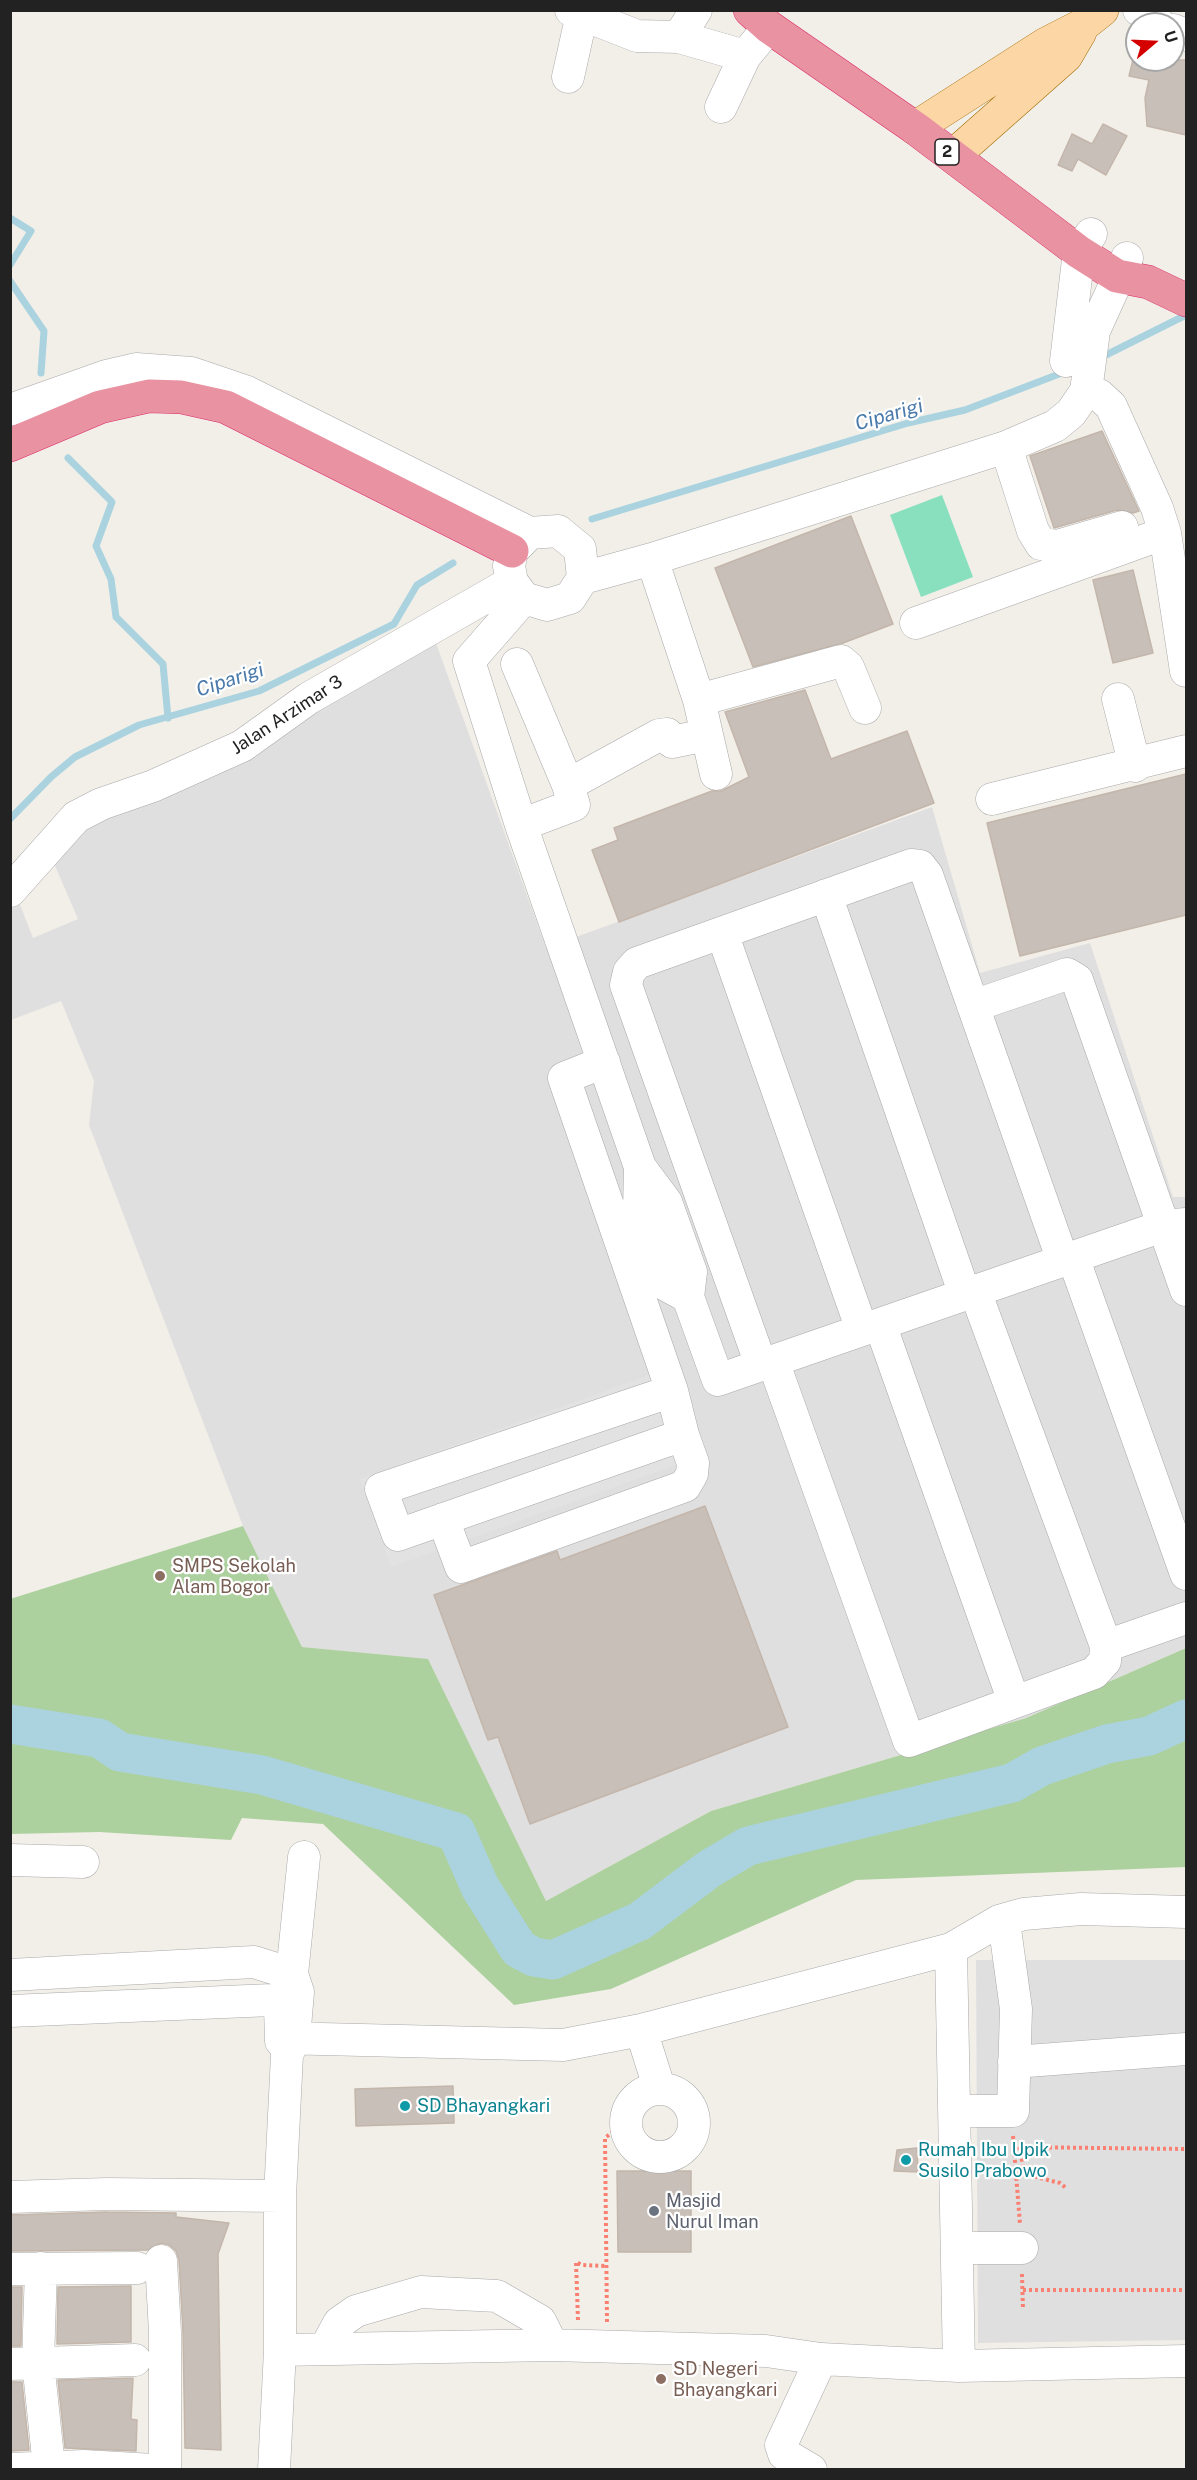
<!DOCTYPE html>
<html>
<head>
<meta charset="utf-8">
<style>
	body { margin:0 }
	#map { position:relative; width:1197px; height:2480px; overflow:hidden; background:#f2efe9; font-family:"Public Sans",sans-serif }
	canvas { display:block }
	.frame { position:absolute; inset:0; border:12px solid #222; pointer-events:none }
	.north { position:absolute; left:1125px; top:12px; width:60px; height:60px; box-sizing:border-box; background:#fff; border:2px solid #a7a7a7; border-radius:50%; rotate:71deg; font-size:16px; font-weight:700; line-height:24px; text-align:center; color:#222 }
	.north::after { content:''; display:block; margin:auto; width:21px; height:27px; background:#d40000; clip-path:polygon(50% 0,100% 100%,50% 72%,0 100%) }
</style>
</head>
<body>
<div id="map">
<canvas width="1197" height="2480"></canvas>
<div class="frame"></div>
<div class="north">U</div>
</div>
<script>
const ctx = document.querySelector('canvas').getContext('2d');
ctx.lineJoin = 'round';
function fillPath(path, color) {
  ctx.fillStyle = color;
  ctx.fill(path, 'evenodd');
}
function poly(rows) {
  const path = new Path2D();
  for (const r of rows) {
    if (r.length === 3) {
      path.moveTo(r[0] + r[2], r[1]);
      path.arc(r[0], r[1], r[2], 0, 2 * Math.PI);
      continue;
    }
    path.moveTo(r[0], r[1]);
    for (let i = 2; i < r.length; i += 2) path.lineTo(r[i], r[i + 1]);
  }
  return path;
}
function strokePath(path, color, width, dash) {
  ctx.strokeStyle = color;
  ctx.lineWidth = width;
  ctx.lineCap = dash ? 'butt' : 'round';
  ctx.setLineDash(dash || []);
  ctx.stroke(path);
}
function label(font, color, halo, rows, align = 'center') {
  ctx.font = font + ' "Public Sans",sans-serif';
  ctx.lineWidth = 4.5;
  ctx.setLineDash([]);
  ctx.textBaseline = 'middle';
  ctx.strokeStyle = halo;
  ctx.fillStyle = color;
  for (const [text, x, y, turn = 0] of rows) {
    ctx.save();
    ctx.translate(x, y);
    ctx.rotate((+turn || 0) * Math.PI / 180);
    ctx.textAlign = isNaN(turn) ? turn : align;
    if (halo) ctx.strokeText(text, 0, 0);
    ctx.fillText(text, 0, 0);
    ctx.restore();
  }
}
fillPath(poly([
	[436,643,546,948,932,807,980,973,1090,943,1173,1197,1186,1197,1186,1648,1026,1718,711,1811,546,1901,428,1660,302,1647,243,1526,89,1125,94,1081,61,1001,11,1020,11,905,17,897,33,938,78,919,50,854,78,822,244,754],
	[976,1960,1186,1960,1186,2340,978,2343]
]), '#e0dfdf');
fillPath(poly([
	[243,1526,302,1647,428,1659,546,1901,711,1811,1026,1718,1186,1648,1186,1867,856,1880,611,1989,514,2005,323,1824,242,1818,231,1840,99,1832,11,1834,10,1599]
]), '#add19e');
fillPath(poly([
	[942,495,973,577,921,597,890,515]
]), '#88e0be');
fillPath(poly([
	[653,1374,684,1462,391,1567,359,1479]
]), '#e2e2e2');
strokePath(poly([
	[10,218,31,231,10,265],
	[10,281,44,331,41,373],
	[1100,358,1186,315],
	[68,458,112,502,96,546,111,579,116,617,163,664,168,718],
	[592,519,908,423,965,410,1067,371],
	[10,819,51,777,75,757,139,725,259,691,394,624,417,585,453,563]
]), '#aad3df', 7);
strokePath(poly([
	[10,1724,99,1738,120,1752,262,1775,456,1832,480,1887,519,1949,534,1957,553,1960,640,1921,709,1869,748,1846,1012,1783,1042,1766,1107,1744,1149,1736,1186,1719]
]), '#aad3df', 39);
const building = poly([
	[1133,60,1186,60,1186,135,1147,126,1145,98,1149,80,1129,76,1133,60],
	[1103,124,1127,136,1106,175,1078,159,1072,171,1058,165,1072,134,1092,144,1103,124],
	[1102,431,1139,511,1133,513,1117,510,1054,528,1030,456,1102,431],
	[851,516,893,624,843,643,753,667,715,568,851,516],
	[1133,570,1153,653,1113,663,1093,580,1133,570],
	[805,690,831,759,907,731,934,803,619,922,592,850,618,840,614,828,712,791,721,791,749,777,725,712,805,690],
	[1186,774,1186,915,1020,956,987,823,1186,774],
	[705,1506,788,1727,530,1824,498,1737,488,1740,434,1595,557,1551,560,1560,705,1506],
	[453,2086,454,2123,356,2126,355,2089,453,2086],
	[917,2148,918,2172,894,2171,897,2150,917,2148],
	[617,2171,691,2171,691,2252,618,2252,617,2171],
	[107,2212,176,2213,176,2217,229,2223,218,2254,221,2450,185,2448,183,2331,179,2260,176,2251,169,2245,161,2243,148,2250,10,2251,10,2215,107,2212],
	[131,2286,131,2342,57,2344,58,2287,131,2286],
	[10,2287,22,2287,21,2346,10,2346,10,2287],
	[133,2378,131,2419,137,2420,136,2451,65,2448,58,2380,133,2378],
	[10,2382,22,2382,29,2450,10,2451,10,2382]
]);
fillPath(building, '#c7bfb8');
strokePath(building, '#c4b6ab', 1.5);
const minor = poly([
	[571,10,637,36,679,37,745,56,769,27],
	[1139,10,1159,24],
	[1173,30,1186,35],
	[679,37,696,10],
	[568,77,582,14],
	[721,107,745,56],
	[1066,361,1079,252,1091,234],
	[1086,391,1099,395,1111,406,1157,508,1165,533,1186,671],
	[10,410,106,376,136,369,191,373,247,392,530,533],
	[1006,447,1033,531,1041,544,1057,546,1122,527],
	[652,559,699,700,716,774],
	[583,578,580,549,558,531,530,533,512,551,509,566,512,582,524,598,547,605,570,598,583,578,652,559,1006,447,1055,426,1071,413,1086,391,1094,331,1127,258],
	[524,598,469,661,521,825,640,1167,666,1202,691,1272,688,1297,718,1380,1163,1226,1186,1224],
	[916,623,1165,533],
	[517,664,568,785],
	[1118,699,1135,766],
	[699,700,841,661,848,667,865,708],
	[992,799,1186,751],
	[521,825,574,805,568,785,659,735,667,734,672,742,706,735],
	[10,891,76,817,101,804,153,786,242,746,309,698,512,582],
	[826,895,965,1295],
	[722,933,862,1330],
	[973,1006,1067,974,1077,980,1186,1290],
	[604,1062,564,1078,672,1391,683,1435,398,1535,381,1489,672,1391],
	[640,1167,639,1211,664,1284,688,1297],
	[1073,1257,1186,1574],
	[975,1291,1106,1646],
	[880,1324,1014,1702],
	[773,1361,909,1741,1094,1673,1105,1661,1106,1646,1186,1618],
	[761,1365,626,985,629,972,637,963,911,865,920,866,927,875,1063,1261],
	[443,1519,461,1567,685,1486,692,1474,693,1463,683,1435],
	[10,1860,83,1862],
	[951,1949,959,2366],
	[292,1974,304,1857],
	[10,1975,254,1962,292,1974,298,1992,294,2039,287,2055,280,2196,280,2350,274,2470],
	[10,2011,272,2000,280,2006,281,2041],
	[641,2030,659,2087],
	[281,2038,563,2045,641,2030,951,1949,999,1921,1024,1914,1081,1909,1186,1912],
	[1014,2062,1186,2049],
	[660,2123,34],
	[956,2111,1013,2111,1016,2009,1005,1929,999,1921],
	[10,2197,107,2194,280,2196],
	[958,2248,1022,2248],
	[161,2261,165,2332,165,2470],
	[41,2268,38,2362,49,2467],
	[10,2269,137,2268],
	[326,2347,339,2323,356,2311,421,2292,497,2296,540,2321,552,2345],
	[280,2350,552,2345,766,2351,821,2359,959,2366,1186,2361],
	[10,2364,135,2360],
	[10,2469,84,2466,154,2470],
	[811,2470,784,2454,781,2445,821,2359]
]);
const major = poly([
	[915,128,1046,44,1083,25,1102,10],
	[953,156,1066,56,1080,32]
]);
const highway = poly([
	[750,10,769,27,915,128,1079,252,1117,276,1148,282,1186,300],
	[10,445,100,407,149,396,181,397,226,407,512,551]
]);
strokePath(minor, '#a9a9a9', 33);
strokePath(major, '#a06b00', 34);
strokePath(highway, '#dc2a67', 34);
strokePath(poly([
	[1013,2136,1020,2224],
	[1013,2147,1186,2149],
	[1019,2147,1024,2170,1032,2176,1060,2183,1066,2188],
	[1022,2274,1023,2310],
	[1023,2290,1186,2290],
	[578,2320,576,2262,582,2265,606,2266],
	[607,2322,605,2138,625,2122]
]), '#fa8072', 4, [3, 3]);
strokePath(minor, '#fff', 32);
strokePath(major, '#fcd6a4', 33);
strokePath(highway, '#e892a2', 33);
for (const [x, y, r, color] of [
	[160,1576,6,"#8d6e63"],
	[405,2106,6,"#0f9aa8"],
	[906,2160,6,"#0f9aa8"],
	[654,2211,6,"#6b7280"],
	[661,2379,6,"#8d6e63"]
]) {
  const dot = new Path2D();
  dot.arc(x, y, r, 0, 2 * Math.PI);
  ctx.fillStyle = color;
  ctx.fill(dot);
  strokePath(dot, '#fff', 2);
}
for (const [x, y, w] of [
	[947,152,24]
]) {
  const box = new Path2D();
  box.roundRect(x - w / 2, y - 13, w, 26, 4.5);
  ctx.fillStyle = '#fff';
  ctx.fill(box);
  strokePath(box, '#222', 1.5);
}
label('bold 16px', '#222', null, [
	["2",947,152]
]);
label('18px', '#222', '#fff', [
	["Jalan Arzimar 3",287,715,-33]
]);
label('18px', '#785e54', '#fff', [
	["SMPS Sekolah",172,1566],
	["Alam Bogor",172,1587],
	["SD Negeri",673,2369],
	["Bhayangkari",673,2390]
], 'left');
label('18px', '#0d838f', '#fff', [
	["SD Bhayangkari",417,2106],
	["Rumah Ibu Upik",918,2150],
	["Susilo Prabowo",918,2171]
], 'left');
label('18px', '#5b616d', '#fff', [
	["Masjid",666,2201],
	["Nurul Iman",666,2222]
], 'left');
label('italic 20px', '#4a7aab', '#fff', [
	["Ciparigi",889,415,-16],
	["Ciparigi",230,680,-18]
]);
</script>
</body>
</html>
